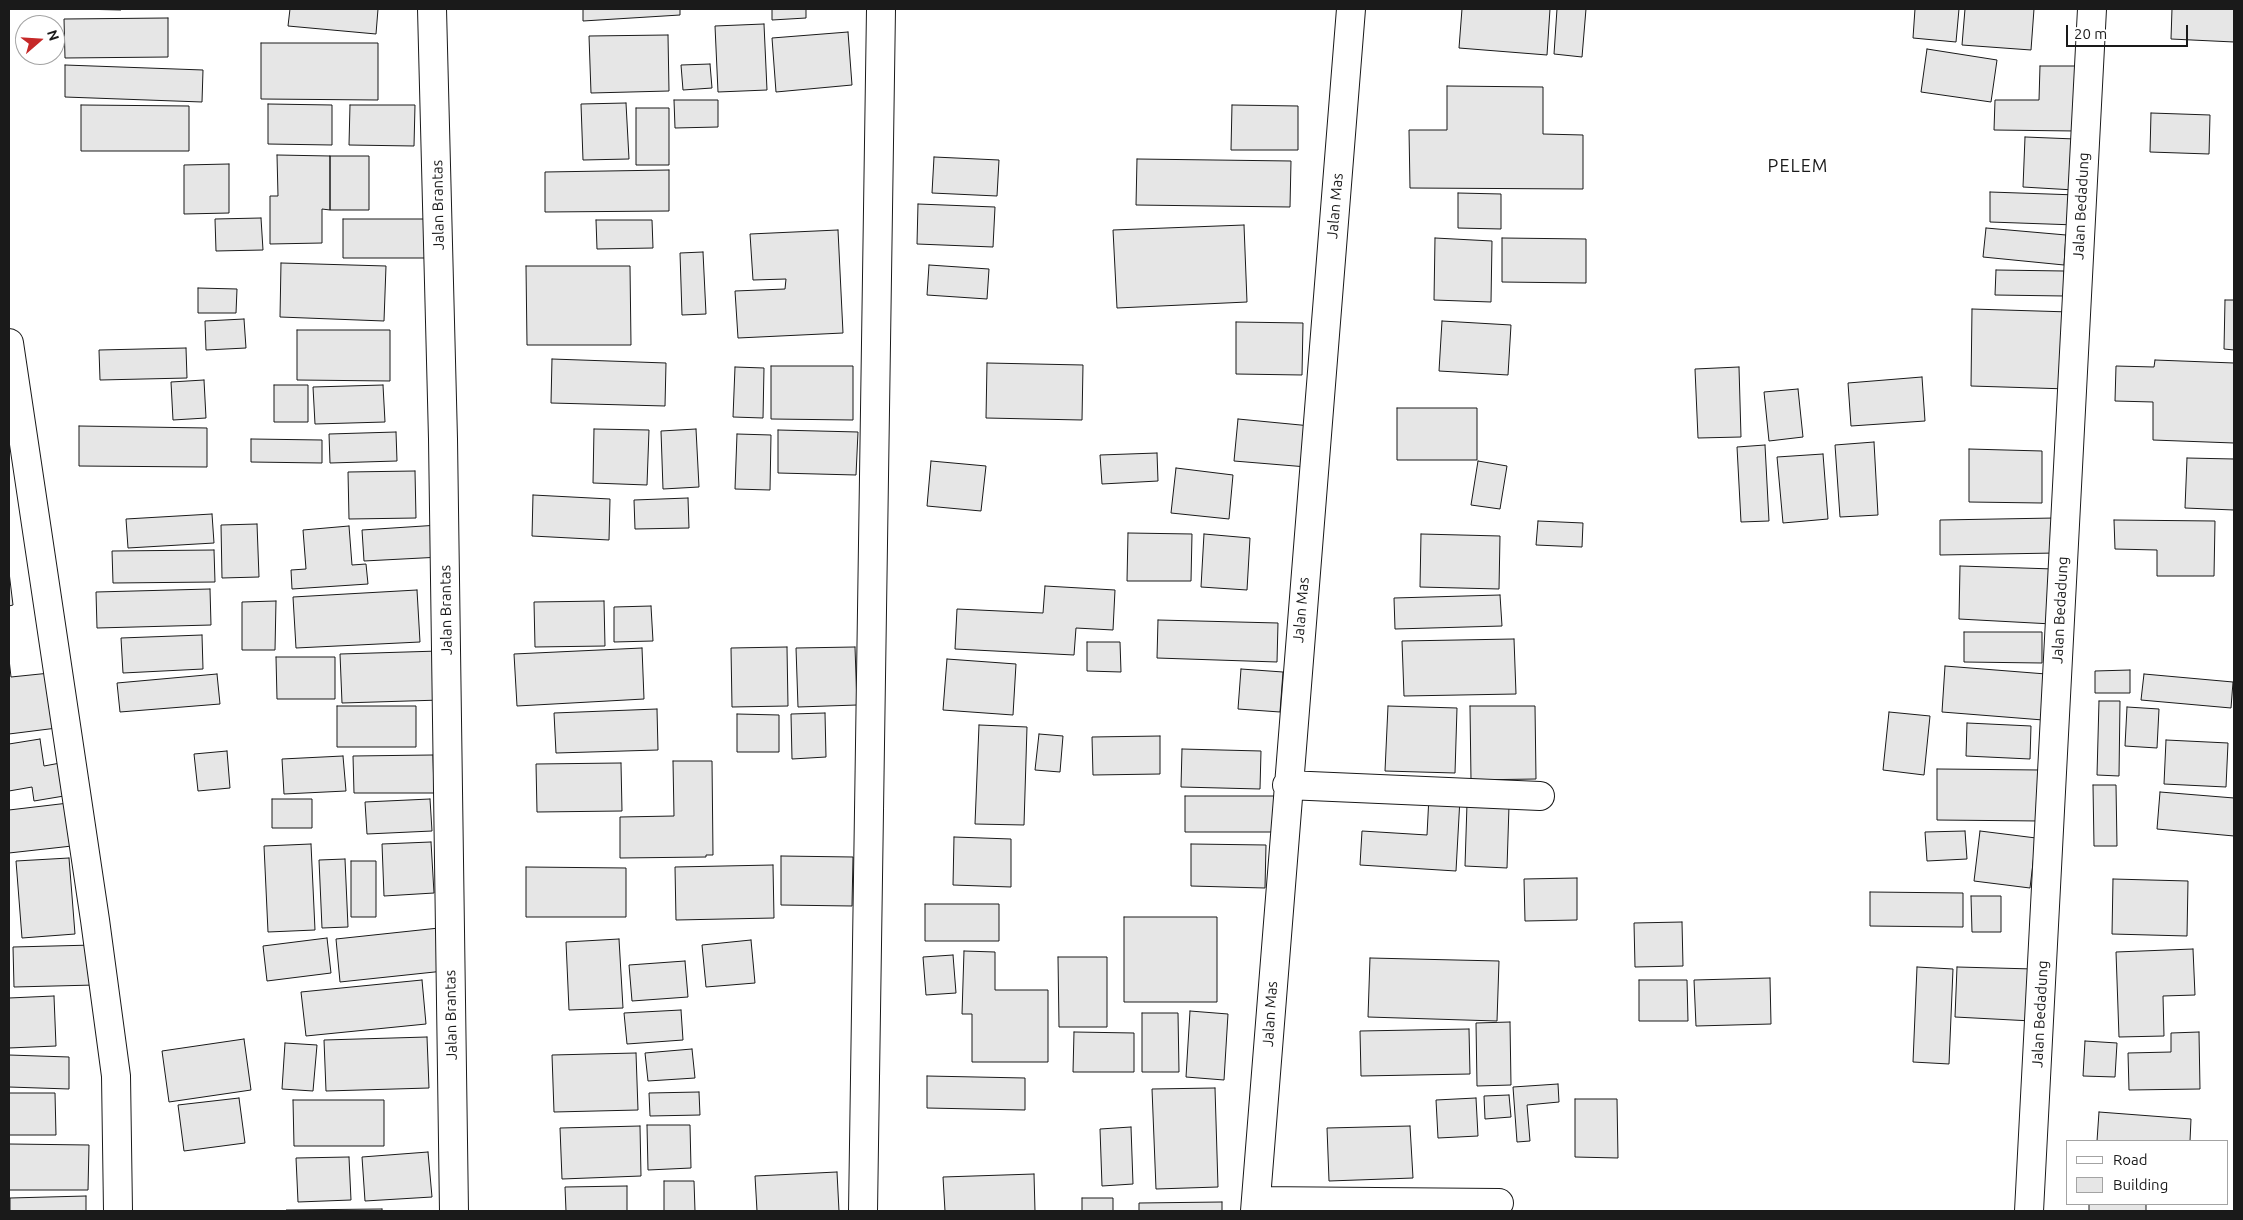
<!DOCTYPE html>
<html>
<head>
<meta charset="utf-8">
<style>
	body { margin:0 }
	#map { position:relative; width:2243px; height:1220px; overflow:hidden; background:#fff; font-family:Ubuntu,sans-serif }
	canvas { display:block }
	.frame { position:absolute; inset:0; border:10px solid #1a1a1a; pointer-events:none }
	.legend { position:absolute; left:2066px; top:1140px; width:162px; height:65px; box-sizing:border-box; background:#fff; border:1px solid #a3a3a3; margin:0; padding:6px 9px; list-style:none; font-size:15px; color:#1a1a1a }
	.legend li { display:flex; align-items:center; gap:10px; height:25px }
	.legend b { width:25px; border:1px solid #a3a3a3 }
	.north { position:absolute; left:15px; top:15px; width:50px; height:50px; box-sizing:border-box; background:#fff; border:1px solid #a3a3a3; border-radius:50%; rotate:71deg; font-size:14px; font-weight:700; line-height:20px; text-align:center; color:#1a1a1a }
	.north::after { content:''; display:block; margin:auto; width:18px; height:22px; background:#c62828; clip-path:polygon(50% 0,100% 100%,50% 72%,0 100%) }
	.scale { position:absolute; left:2066px; top:25px; width:122px; height:22px; box-sizing:border-box; border:2px solid #1a1a1a; border-top:0; padding-left:6px; font-size:15px; line-height:18px; white-space:nowrap; color:#1a1a1a; -webkit-text-stroke:4px #fff; paint-order:stroke }
</style>
</head>
<body>
<div id="map">
<canvas width="2243" height="1220"></canvas>
<div class="frame"></div>
<ul class="legend">
<li><b style="height:6px;background:#fff"></b>Road</li>
<li><b style="height:14px;background:#e6e6e6"></b>Building</li>
</ul>
<div class="north">N</div>
<div class="scale">20 m</div>
</div>
<script>
const ctx = document.querySelector('canvas').getContext('2d');
ctx.lineJoin = 'round';
function fillPath(path, color) {
  ctx.fillStyle = color;
  ctx.fill(path, 'evenodd');
}
function poly(rows) {
  const path = new Path2D();
  for (const r of rows) {
    path.moveTo(r[0], r[1]);
    for (let i = 2; i < r.length; i += 2) path.lineTo(r[i], r[i + 1]);
  }
  return path;
}
function strokePath(path, color, width, dash) {
  ctx.strokeStyle = color;
  ctx.lineWidth = width;
  ctx.lineCap = dash ? 'butt' : 'round';
  ctx.setLineDash(dash || []);
  ctx.stroke(path);
}
function label(font, color, halo, rows, align = 'center') {
  ctx.font = font + ' Ubuntu,sans-serif';
  ctx.lineWidth = 4;
  ctx.setLineDash([]);
  ctx.textBaseline = 'middle';
  ctx.strokeStyle = halo;
  ctx.fillStyle = color;
  for (const [text, x, y, turn = 0] of rows) {
    ctx.save();
    ctx.translate(x, y);
    ctx.rotate((+turn || 0) * Math.PI / 180);
    ctx.textAlign = isNaN(turn) ? turn : align;
    if (halo) ctx.strokeText(text, 0, 0);
    ctx.fillText(text, 0, 0);
    ctx.restore();
  }
}
const building = poly([
	[76,9,121,9,121,10,76,9],
	[290,9,378,9,376,34,288,26,290,9],
	[583,9,680,9,680,15,583,21,583,9],
	[772,9,806,9,806,18,772,20,772,9],
	[1462,9,1550,9,1547,55,1459,48,1462,9],
	[1557,9,1586,9,1582,57,1554,54,1557,9],
	[1915,9,1959,9,1956,42,1913,38,1915,9],
	[1965,9,2034,9,2031,50,1962,45,1965,9],
	[2172,9,2234,9,2234,42,2171,39,2172,9],
	[168,18,168,57,65,58,64,19,168,18],
	[764,24,767,90,718,92,715,26,764,24],
	[848,32,852,85,776,92,772,38,848,32],
	[668,35,669,91,591,93,589,36,668,35],
	[261,43,378,43,378,100,261,99,261,43],
	[1927,49,1997,60,1991,102,1921,92,1927,49],
	[710,64,712,88,683,90,681,65,710,64],
	[65,65,203,70,202,102,65,97,65,65],
	[2040,66,2075,66,2075,131,1994,130,1995,100,2039,100,2040,66],
	[1447,86,1543,87,1543,134,1583,135,1583,189,1410,188,1409,130,1447,130,1447,86],
	[674,100,718,100,718,127,675,128,674,100],
	[626,103,629,159,583,160,581,104,626,103],
	[268,104,332,105,332,145,268,144,268,104],
	[81,105,189,106,189,151,81,151,81,105],
	[350,105,415,105,414,146,349,145,350,105],
	[1232,105,1298,106,1298,150,1231,150,1232,105],
	[636,108,669,108,669,165,636,165,636,108],
	[2151,113,2210,115,2209,154,2150,152,2151,113],
	[2025,137,2075,139,2074,190,2023,187,2025,137],
	[277,155,330,156,330,210,322,209,322,243,270,244,270,196,278,196,277,155],
	[330,156,369,156,369,210,330,210,330,156],
	[934,157,999,160,997,196,932,193,934,157],
	[1137,159,1291,161,1290,207,1136,205,1137,159],
	[229,164,229,213,184,214,184,165,229,164],
	[669,170,669,211,545,212,545,172,669,170],
	[1990,192,2077,195,2076,225,1990,222,1990,192],
	[1458,193,1501,194,1501,229,1458,228,1458,193],
	[918,204,995,207,993,247,917,244,918,204],
	[261,218,263,250,216,251,215,219,261,218],
	[343,219,437,219,437,258,343,258,343,219],
	[596,220,652,220,653,248,597,249,596,220],
	[1244,225,1247,302,1117,308,1113,230,1244,225],
	[1986,228,2066,235,2064,265,1983,257,1986,228],
	[838,230,843,333,738,338,735,291,785,289,786,279,753,280,750,234,838,230],
	[1435,238,1492,241,1491,302,1434,300,1435,238],
	[1502,238,1586,239,1586,283,1502,282,1502,238],
	[703,252,706,314,682,315,680,253,703,252],
	[281,263,386,266,384,321,280,317,281,263],
	[929,265,989,269,987,299,927,295,929,265],
	[526,266,630,266,631,345,527,345,526,266],
	[1996,270,2064,271,2064,296,1995,295,1996,270],
	[198,288,237,289,236,313,198,313,198,288],
	[2225,300,2234,300,2234,350,2224,349,2225,300],
	[1972,309,2070,312,2068,389,1971,386,1972,309],
	[244,319,246,348,206,350,205,321,244,319],
	[1442,321,1511,325,1508,375,1439,371,1442,321],
	[1236,322,1303,323,1302,375,1236,374,1236,322],
	[297,330,390,330,390,381,297,380,297,330],
	[186,348,187,378,100,380,99,350,186,348],
	[552,359,666,363,665,406,551,403,552,359],
	[2155,360,2234,363,2234,443,2153,440,2153,402,2115,401,2116,366,2154,367,2155,360],
	[987,363,1083,365,1082,420,986,418,987,363],
	[771,366,853,366,853,420,771,419,771,366],
	[735,367,764,368,763,418,733,417,735,367],
	[1739,367,1741,437,1698,438,1695,369,1739,367],
	[1922,377,1925,421,1851,426,1848,383,1922,377],
	[204,380,206,418,173,420,171,382,204,380],
	[274,385,308,385,308,422,274,422,274,385],
	[383,385,385,422,315,424,313,387,383,385],
	[1798,389,1803,437,1769,441,1764,392,1798,389],
	[1397,408,1477,408,1477,460,1397,460,1397,408],
	[1238,419,1311,426,1307,467,1234,461,1238,419],
	[79,426,207,428,207,467,79,466,79,426],
	[594,429,649,430,647,485,593,483,594,429],
	[696,429,699,487,663,489,661,431,696,429],
	[778,430,858,432,856,475,778,473,778,430],
	[396,432,397,461,330,463,329,434,396,432],
	[737,434,771,435,770,490,735,489,737,434],
	[251,439,322,440,322,463,251,462,251,439],
	[1874,442,1878,515,1840,517,1835,445,1874,442],
	[1765,445,1769,521,1741,522,1737,447,1765,445],
	[1969,449,2042,451,2042,503,1969,502,1969,449],
	[1157,453,1158,481,1102,484,1100,455,1157,453],
	[1823,454,1828,519,1783,523,1777,457,1823,454],
	[2187,458,2234,459,2234,510,2185,508,2187,458],
	[931,461,986,466,981,511,927,506,931,461],
	[1478,461,1507,466,1500,509,1471,505,1478,461],
	[1176,468,1233,475,1229,519,1171,513,1176,468],
	[415,471,416,518,349,519,348,472,415,471],
	[533,495,610,499,609,540,532,536,533,495],
	[688,498,689,528,635,529,634,500,688,498],
	[212,514,214,543,128,548,126,519,212,514],
	[2055,518,2056,553,1940,555,1940,520,2055,518],
	[2114,520,2215,521,2214,576,2157,576,2157,550,2115,549,2114,520],
	[1538,521,1583,523,1582,547,1536,545,1538,521],
	[257,524,259,577,222,578,221,525,257,524],
	[439,525,441,557,364,561,362,530,439,525],
	[349,526,352,565,366,564,368,584,292,589,291,570,306,569,303,530,349,526],
	[1128,533,1192,534,1191,581,1127,581,1128,533],
	[1204,534,1250,538,1247,590,1201,587,1204,534],
	[1421,534,1500,536,1499,589,1420,587,1421,534],
	[214,550,215,582,113,583,112,551,214,550],
	[1960,566,2054,569,2052,624,1959,619,1960,566],
	[9,572,13,605,9,606,9,572],
	[1045,586,1115,590,1113,630,1076,628,1074,655,955,649,957,609,1043,613,1045,586],
	[210,589,211,625,97,628,96,592,210,589],
	[417,590,420,642,296,648,293,597,417,590],
	[1500,595,1502,626,1395,629,1394,598,1500,595],
	[276,601,275,650,242,650,242,602,276,601],
	[604,601,605,646,535,647,534,602,604,601],
	[651,606,653,641,614,642,614,607,651,606],
	[1158,620,1278,623,1277,662,1157,658,1158,620],
	[1964,632,2042,632,2042,663,1964,662,1964,632],
	[202,635,203,669,123,673,121,638,202,635],
	[1514,639,1516,694,1404,696,1402,641,1514,639],
	[1087,642,1120,642,1121,672,1087,671,1087,642],
	[787,647,788,706,732,707,731,648,787,647],
	[855,647,857,705,798,707,796,648,855,647],
	[642,648,644,699,517,706,514,654,642,648],
	[439,651,441,700,342,703,340,654,439,651],
	[276,657,335,657,335,699,277,699,276,657],
	[9,659,11,677,50,673,57,728,9,734,9,659],
	[947,659,1016,664,1013,715,943,710,947,659],
	[1945,666,2046,674,2043,720,1942,712,1945,666],
	[1241,669,1283,672,1280,712,1238,709,1241,669],
	[2130,670,2130,693,2095,693,2095,671,2130,670],
	[217,674,220,704,120,712,117,683,217,674],
	[2144,674,2233,682,2231,708,2141,700,2144,674],
	[2099,701,2120,701,2119,776,2097,775,2099,701],
	[337,706,416,706,416,747,337,747,337,706],
	[1388,706,1457,708,1455,773,1385,771,1388,706],
	[1470,706,1535,706,1536,779,1471,780,1470,706],
	[2127,707,2159,709,2157,748,2125,746,2127,707],
	[657,709,658,750,556,753,554,713,657,709],
	[1889,712,1930,716,1924,775,1883,770,1889,712],
	[825,713,826,757,792,759,791,714,825,713],
	[737,714,779,715,779,752,737,752,737,714],
	[1967,723,2031,726,2030,759,1966,756,1967,723],
	[979,725,1027,727,1024,825,975,824,979,725],
	[1039,734,1063,736,1060,772,1035,770,1039,734],
	[1160,736,1160,774,1093,775,1092,737,1160,736],
	[40,739,44,766,71,761,76,794,34,801,32,787,9,791,9,744,40,739],
	[2166,740,2228,743,2226,787,2164,784,2166,740],
	[1182,749,1261,751,1260,789,1181,787,1182,749],
	[227,751,230,788,198,791,194,754,227,751],
	[433,755,434,793,354,793,353,756,433,755],
	[343,756,346,791,284,794,282,759,343,756],
	[673,761,712,761,713,855,706,855,706,857,620,858,620,817,674,816,673,761],
	[621,763,622,811,537,812,536,764,621,763],
	[1937,769,2041,770,2040,821,1937,820,1937,769],
	[2093,785,2116,785,2117,846,2094,846,2093,785],
	[2160,792,2234,798,2234,836,2157,829,2160,792],
	[1185,796,1279,796,1279,832,1185,832,1185,796],
	[1429,796,1460,798,1456,871,1360,865,1362,831,1427,835,1429,796],
	[272,799,312,799,312,828,272,828,272,799],
	[430,799,432,831,367,834,365,802,430,799],
	[77,802,81,845,9,853,9,810,77,802],
	[1467,804,1509,806,1507,868,1465,866,1467,804],
	[1965,831,1967,859,1927,861,1925,832,1965,831],
	[1980,831,2036,838,2030,888,1974,881,1980,831],
	[954,837,1011,839,1011,887,953,885,954,837],
	[431,842,434,893,384,896,382,844,431,842],
	[311,844,315,930,268,932,264,846,311,844],
	[1191,844,1266,845,1265,888,1191,886,1191,844],
	[781,856,853,857,852,906,781,905,781,856],
	[69,858,75,934,22,938,16,861,69,858],
	[345,859,348,927,322,928,319,860,345,859],
	[351,861,376,861,376,917,351,917,351,861],
	[773,865,774,918,676,920,675,867,773,865],
	[526,867,626,868,626,917,526,917,526,867],
	[1577,878,1577,920,1525,921,1524,879,1577,878],
	[2113,879,2188,881,2187,936,2112,934,2113,879],
	[1870,892,1963,893,1963,927,1870,926,1870,892],
	[1971,896,2001,896,2001,932,1972,932,1971,896],
	[925,904,999,904,999,941,925,941,925,904],
	[1124,917,1217,917,1217,1002,1124,1002,1124,917],
	[1682,922,1683,966,1635,967,1634,923,1682,922],
	[439,928,444,971,340,982,336,939,439,928],
	[327,938,331,973,267,981,263,946,327,938],
	[619,939,623,1008,569,1010,566,942,619,939],
	[751,940,755,983,706,987,702,945,751,940],
	[94,945,95,985,14,987,13,947,94,945],
	[2193,949,2195,995,2163,996,2164,1036,2119,1037,2116,952,2193,949],
	[964,951,995,952,995,990,1048,990,1048,1062,972,1062,972,1014,962,1014,964,951],
	[953,955,956,993,926,995,923,957,953,955],
	[1058,957,1107,957,1107,1027,1059,1027,1058,957],
	[1370,958,1499,961,1497,1021,1368,1017,1370,958],
	[685,961,688,997,632,1001,629,965,685,961],
	[1917,967,1953,969,1949,1064,1913,1062,1917,967],
	[1957,967,2034,969,2032,1021,1955,1017,1957,967],
	[1770,978,1771,1024,1696,1026,1694,980,1770,978],
	[422,980,426,1024,306,1036,301,992,422,980],
	[1639,980,1687,980,1688,1021,1639,1021,1639,980],
	[54,996,56,1046,9,1048,9,998,54,996],
	[681,1010,683,1040,627,1044,624,1013,681,1010],
	[1190,1011,1228,1014,1224,1080,1186,1077,1190,1011],
	[1142,1013,1178,1013,1179,1072,1142,1072,1142,1013],
	[1510,1022,1511,1085,1477,1086,1476,1023,1510,1022],
	[1469,1029,1470,1074,1361,1076,1360,1031,1469,1029],
	[1074,1032,1134,1033,1134,1072,1073,1072,1074,1032],
	[2199,1032,2200,1089,2129,1090,2128,1053,2171,1052,2171,1033,2199,1032],
	[427,1037,429,1088,326,1091,324,1040,427,1037],
	[244,1039,251,1090,169,1102,162,1051,244,1039],
	[2085,1041,2117,1043,2115,1077,2083,1076,2085,1041],
	[285,1043,317,1045,313,1091,282,1089,285,1043],
	[692,1049,695,1078,648,1081,645,1053,692,1049],
	[636,1053,638,1110,554,1112,552,1055,636,1053],
	[9,1055,69,1057,69,1089,9,1087,9,1055],
	[927,1076,1025,1078,1025,1110,927,1108,927,1076],
	[1558,1084,1559,1102,1527,1105,1530,1141,1517,1142,1513,1087,1558,1084],
	[1215,1088,1218,1187,1156,1189,1152,1089,1215,1088],
	[699,1092,700,1115,650,1116,649,1093,699,1092],
	[9,1093,55,1093,56,1135,9,1135,9,1093],
	[1509,1095,1511,1117,1485,1119,1484,1096,1509,1095],
	[239,1098,245,1143,184,1151,178,1105,239,1098],
	[1476,1098,1478,1136,1438,1138,1436,1100,1476,1098],
	[1575,1099,1617,1099,1618,1158,1575,1157,1575,1099],
	[293,1100,384,1100,384,1146,294,1146,293,1100],
	[2099,1112,2191,1119,2190,1141,2097,1141,2099,1112],
	[647,1125,690,1125,691,1168,648,1170,647,1125],
	[640,1126,641,1176,562,1179,560,1128,640,1126],
	[1410,1126,1413,1178,1329,1181,1327,1128,1410,1126],
	[1131,1127,1133,1184,1102,1186,1100,1129,1131,1127],
	[9,1144,89,1145,88,1190,9,1190,9,1144],
	[428,1152,432,1197,365,1201,362,1157,428,1152],
	[349,1157,351,1200,298,1202,296,1158,349,1157],
	[837,1172,839,1211,757,1211,755,1176,837,1172],
	[1034,1174,1035,1211,945,1211,943,1177,1034,1174],
	[664,1181,694,1181,695,1211,664,1211,664,1181],
	[627,1186,627,1211,566,1211,565,1187,627,1186],
	[86,1196,86,1211,10,1211,10,1198,86,1196],
	[1082,1198,1113,1198,1113,1211,1082,1211,1082,1198],
	[1222,1202,1222,1211,1139,1211,1139,1203,1222,1202],
	[2089,1204,2146,1204,2146,1211,2089,1211,2089,1204],
	[382,1209,382,1211,286,1211,286,1210,382,1209]
]);
fillPath(building, '#e6e6e6');
strokePath(building, '#1a1a1a', 1);
const minor = poly([
	[432,9,443,439,454,1211],
	[9,343,95,920,116,1076,118,1211],
	[1287,785,1540,796],
	[1256,1201,1499,1203],
	[863,1211,881,9],
	[1255,1211,1351,9],
	[2029,1211,2092,9]
]);
strokePath(minor, '#1a1a1a', 30);
strokePath(minor, '#fff', 28);
label('15px', '#1a1a1a', '#fff', [
	["Jalan Brantas",438,205,-91],
	["Jalan Mas",1335,206,-85],
	["Jalan Bedadung",2081,206,-87],
	["Jalan Brantas",446,610,-91],
	["Jalan Mas",1301,610,-85],
	["Jalan Bedadung",2060,610,-87],
	["Jalan Mas",1270,1014,-86],
	["Jalan Bedadung",2040,1014,-87],
	["Jalan Brantas",451,1015,-91]
]);
ctx.letterSpacing = '1px';
label('18px', '#1a1a1a', '#fff', [
	["PELEM",1798,166]
]);
ctx.letterSpacing = '0px';
</script>
</body>
</html>
